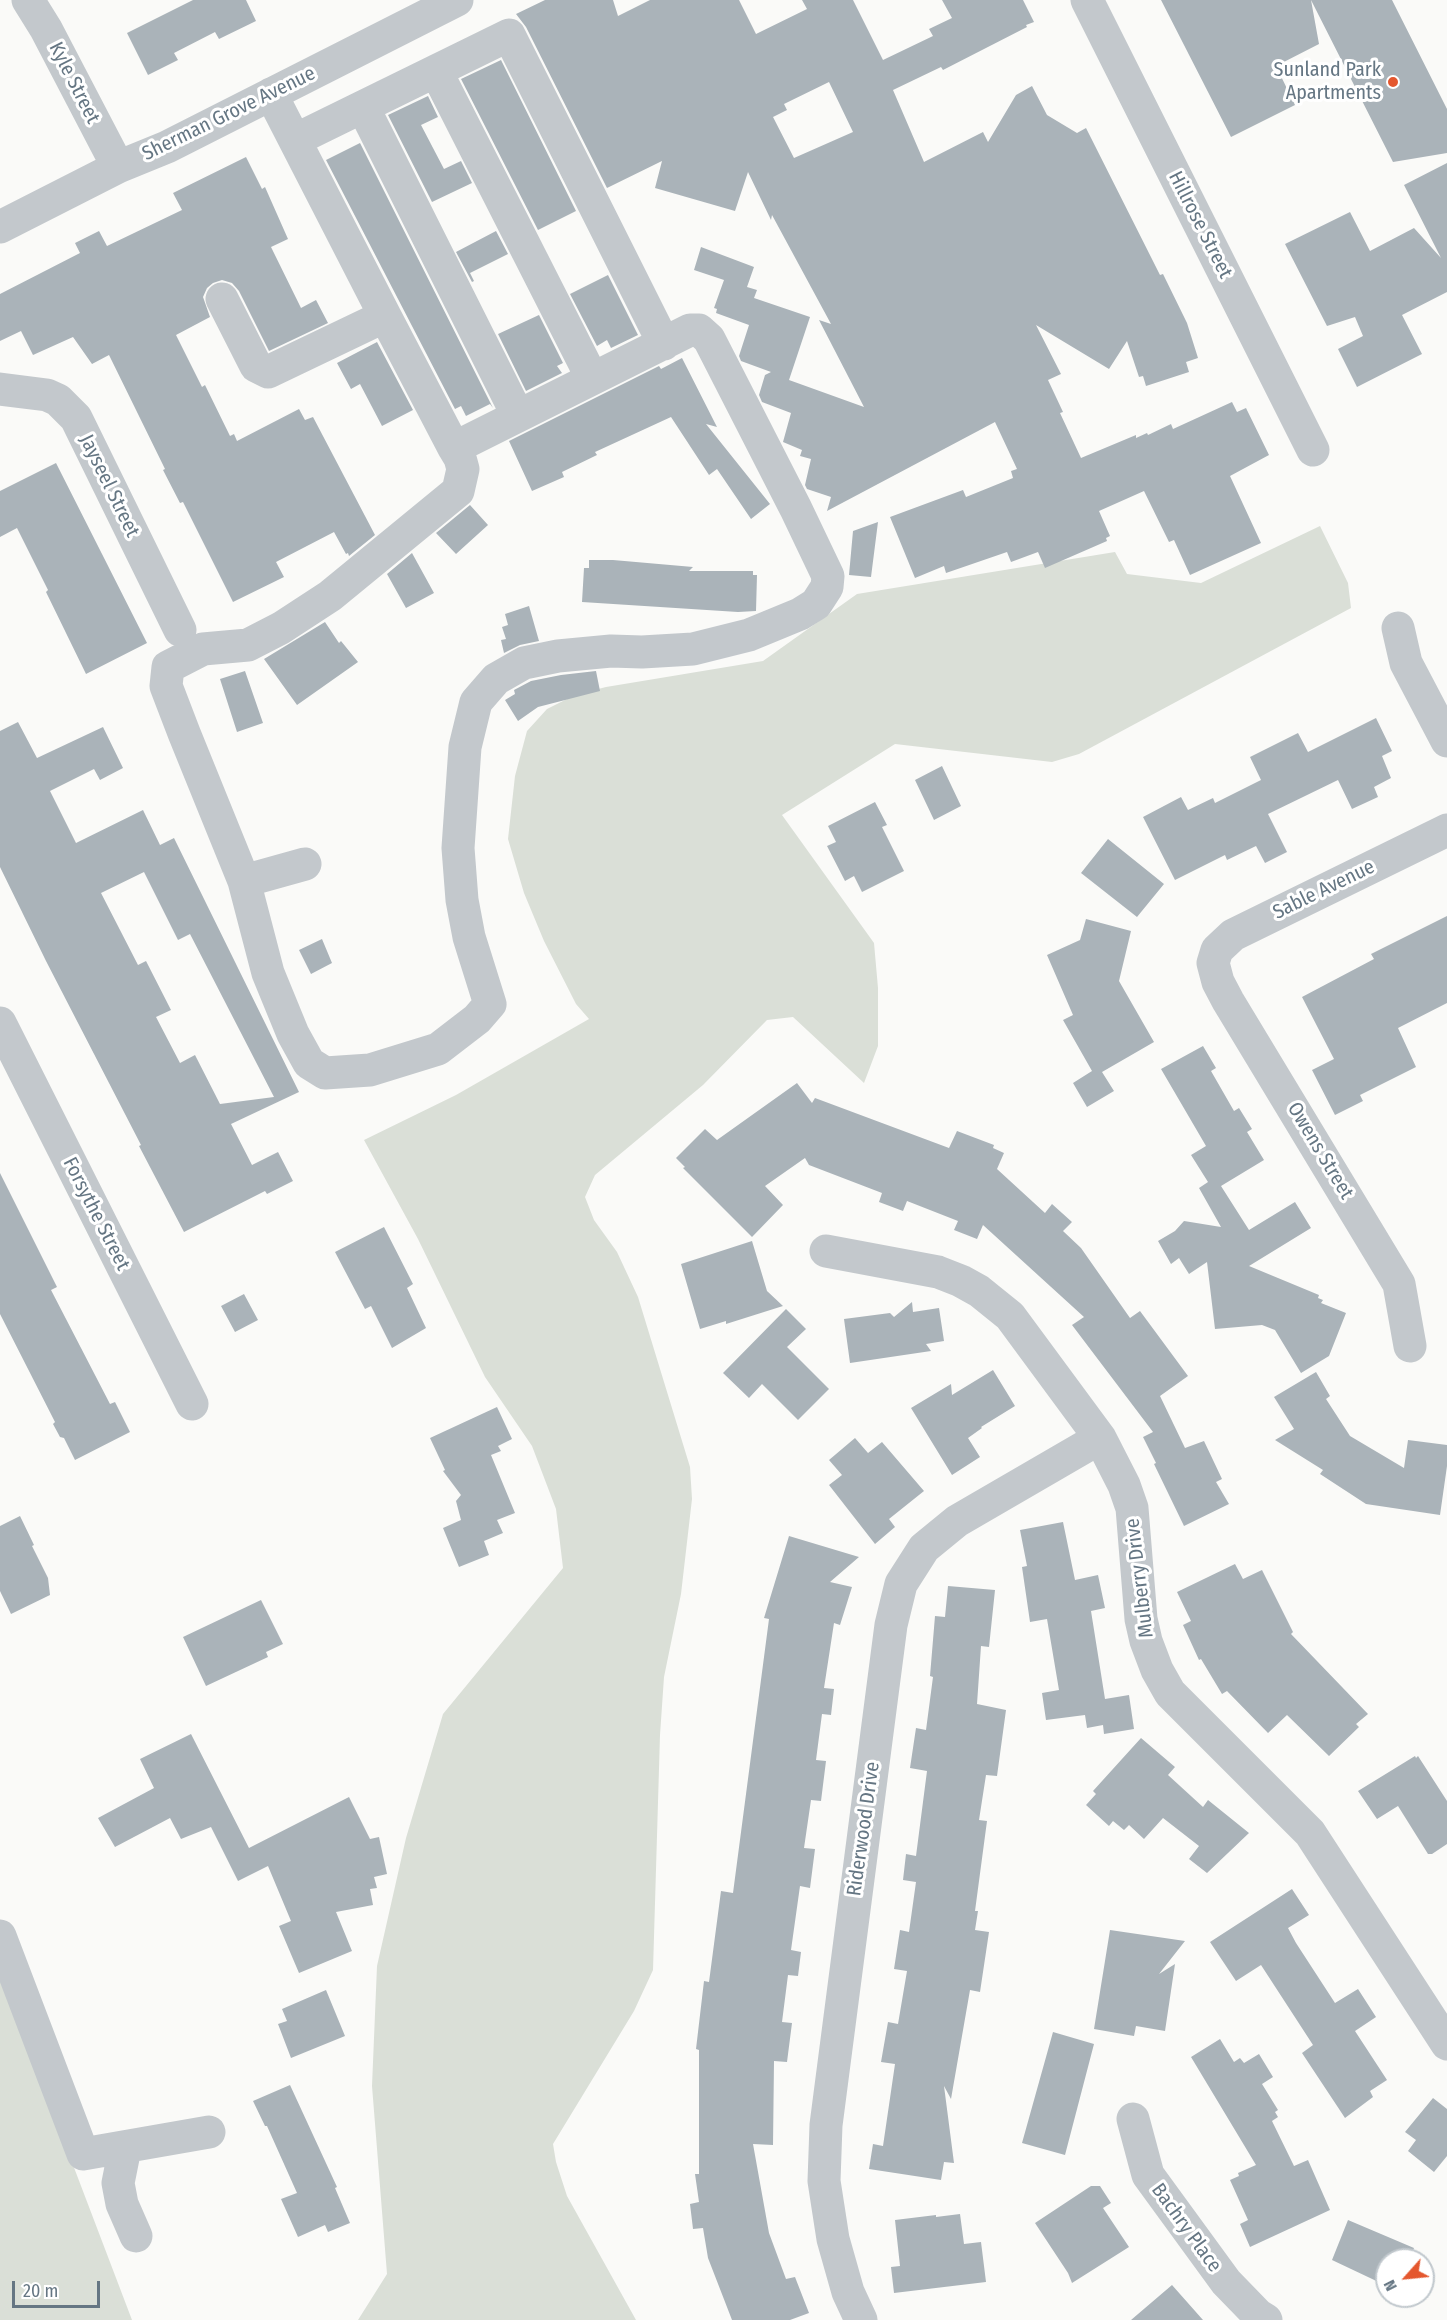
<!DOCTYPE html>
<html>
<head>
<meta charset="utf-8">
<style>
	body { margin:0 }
	#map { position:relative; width:1447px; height:2320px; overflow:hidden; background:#fafaf8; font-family:"Fira Sans Condensed",sans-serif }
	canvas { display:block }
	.north { position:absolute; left:1375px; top:2248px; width:60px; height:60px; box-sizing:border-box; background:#fff; border:2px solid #c1c8cd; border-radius:50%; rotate:243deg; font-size:16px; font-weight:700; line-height:24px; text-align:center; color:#657683 }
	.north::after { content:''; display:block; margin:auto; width:21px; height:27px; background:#e4572e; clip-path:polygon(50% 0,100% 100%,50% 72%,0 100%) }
	.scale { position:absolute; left:12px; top:2281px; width:88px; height:27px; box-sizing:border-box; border:3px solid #657683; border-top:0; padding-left:8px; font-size:18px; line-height:21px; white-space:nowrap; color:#657683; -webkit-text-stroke:4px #fff; paint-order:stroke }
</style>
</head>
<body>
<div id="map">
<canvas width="1447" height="2320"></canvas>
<div class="north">N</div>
<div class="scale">20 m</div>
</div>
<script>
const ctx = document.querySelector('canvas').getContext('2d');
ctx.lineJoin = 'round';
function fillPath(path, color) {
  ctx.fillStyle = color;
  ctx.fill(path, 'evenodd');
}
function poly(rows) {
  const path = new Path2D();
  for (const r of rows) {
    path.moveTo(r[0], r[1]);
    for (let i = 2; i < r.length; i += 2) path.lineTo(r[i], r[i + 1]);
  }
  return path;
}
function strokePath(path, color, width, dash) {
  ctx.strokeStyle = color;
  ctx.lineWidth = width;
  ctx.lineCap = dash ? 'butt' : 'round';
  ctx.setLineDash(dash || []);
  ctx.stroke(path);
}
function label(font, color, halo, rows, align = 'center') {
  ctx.font = font + ' "Fira Sans Condensed",sans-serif';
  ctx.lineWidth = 6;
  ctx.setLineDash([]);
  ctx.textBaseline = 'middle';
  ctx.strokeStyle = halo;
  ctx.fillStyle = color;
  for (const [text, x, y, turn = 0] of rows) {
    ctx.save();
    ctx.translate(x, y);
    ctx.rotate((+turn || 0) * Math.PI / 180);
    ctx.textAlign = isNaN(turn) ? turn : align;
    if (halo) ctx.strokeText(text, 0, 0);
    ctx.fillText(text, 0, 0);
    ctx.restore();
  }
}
fillPath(poly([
	[1320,526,1348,583,1351,608,1079,754,1052,762,895,744,782,815,874,943,878,988,878,1046,864,1083,793,1017,767,1020,703,1085,595,1175,585,1197,594,1220,617,1252,638,1297,690,1467,692,1499,681,1594,664,1677,660,1735,653,1970,634,2011,553,2144,556,2162,567,2196,636,2320,358,2320,387,2274,372,2086,377,1966,406,1838,443,1714,563,1568,556,1509,532,1446,485,1377,418,1239,364,1140,456,1095,589,1019,576,1004,544,941,524,893,508,839,515,776,527,731,547,709,575,695,606,687,763,661,857,594,1115,552,1127,574,1201,583],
	[0,1973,132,2320,0,2320]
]), '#dadfd7');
fillPath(poly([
	[193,0,246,0,256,21,219,39,215,32,174,53,178,60,148,75,127,33],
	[545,0,613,0,618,16,650,0,739,0,756,34,807,9,802,0,853,0,883,60,933,36,929,29,952,18,942,0,1023,0,1034,22,1026,25,1027,27,943,70,941,67,893,90,924,162,983,132,988,142,1016,95,1032,86,1047,115,1077,133,1086,128,1160,275,1163,274,1187,323,1198,358,1186,362,1189,372,1146,386,1143,376,1139,377,1127,341,1109,369,1036,325,1061,374,1048,380,1063,412,1060,413,1081,458,1136,435,1136,438,1147,433,1148,435,1171,424,1173,429,1232,402,1237,412,1246,408,1269,455,1230,476,1261,543,1190,575,1174,540,1169,542,1144,491,1099,511,1110,536,1106,538,1107,541,1045,568,1038,552,1011,562,1007,552,946,573,944,566,915,578,890,517,963,490,966,497,1013,478,1011,471,1017,469,995,422,827,511,831,497,807,489,805,485,811,459,800,456,802,450,783,442,791,413,762,402,759,395,765,375,771,372,741,361,739,356,749,325,716,313,717,309,714,308,724,280,694,270,701,247,754,267,747,287,757,290,754,298,810,317,789,380,864,407,819,320,831,324,772,215,771,220,748,172,735,211,655,188,662,161,607,188,526,27,516,14],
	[829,82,853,132,794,158,773,117,787,110,784,104],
	[1161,0,1311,0,1319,44,1276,66,1295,105,1231,137],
	[1311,0,1392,0,1447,109,1447,153,1393,162],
	[501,60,576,211,538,230,461,79],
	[428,96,438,117,421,125,444,169,461,161,472,183,432,202,388,115],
	[360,143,493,408,490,404,466,416,461,406,455,409,326,160],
	[246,157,262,189,265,187,288,239,271,247,301,308,316,300,328,323,269,351,239,291,232,283,222,280,213,283,207,288,203,297,210,317,176,335,202,387,205,385,230,436,234,434,237,441,299,409,305,420,313,417,375,535,349,556,348,553,346,554,334,532,276,562,284,577,233,602,183,502,180,503,163,470,165,469,109,355,92,364,73,337,33,355,21,331,0,341,0,294,80,253,75,243,99,231,107,246,182,210,173,193],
	[1447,163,1447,292,1402,315,1422,354,1357,387,1338,349,1363,336,1355,317,1327,326,1285,244,1350,212,1370,251,1414,228,1441,258,1404,185],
	[496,231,508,254,470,273,474,281,472,282,456,252],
	[608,275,638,335,611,348,607,340,597,346,570,294],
	[539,315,563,363,557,366,562,373,526,391,498,334],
	[377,342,413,410,382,426,360,384,351,389,337,363],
	[682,358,717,427,706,424,770,504,751,519,717,469,709,475,671,417,595,452,597,455,562,472,564,477,532,491,509,441,659,366,661,369],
	[56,463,147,643,86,674,46,592,48,590,17,528,0,537,0,491],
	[470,505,488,525,456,554,436,533],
	[878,522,871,577,849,575,853,531],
	[412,553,434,593,406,608,387,574],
	[589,560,613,560,693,567,689,571,753,571,753,575,757,575,756,611,738,612,582,602,584,568,589,568],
	[529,606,539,641,520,645,504,653,501,640,506,639,502,627,508,625,505,614],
	[325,622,339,643,341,641,358,662,297,705,264,659],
	[245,671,263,723,237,732,220,679],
	[596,671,600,691,538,707,518,721,505,700,515,694,514,690,531,681,561,675],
	[1376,718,1392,751,1382,756,1391,778,1374,787,1378,797,1352,809,1338,780,1268,814,1287,852,1265,863,1256,846,1227,860,1225,855,1175,880,1143,817,1181,797,1188,810,1213,798,1215,803,1261,780,1250,757,1298,733,1308,752],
	[18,722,37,758,103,727,123,768,100,780,94,769,50,791,76,843,143,810,160,845,174,838,299,1092,231,1124,252,1165,278,1152,293,1181,267,1194,265,1191,184,1232,139,1146,141,1145,46,961,0,867,0,731],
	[144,872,178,940,190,934,274,1097,220,1104,195,1055,180,1063,156,1017,171,1010,146,961,138,965,101,893],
	[942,766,961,806,934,820,915,780],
	[875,802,887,825,882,827,904,871,862,892,854,876,845,881,827,846,836,842,828,826],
	[1108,839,1164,884,1137,917,1081,873],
	[1447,916,1447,1003,1398,1028,1416,1067,1360,1095,1363,1101,1335,1115,1312,1070,1334,1059,1302,997,1374,959,1371,954],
	[1086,919,1131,931,1119,981,1154,1042,1102,1072,1114,1091,1087,1107,1073,1083,1092,1071,1063,1020,1073,1015,1047,955,1080,940],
	[322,939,332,963,311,974,299,950],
	[1203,1046,1216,1068,1211,1071,1234,1111,1239,1108,1252,1129,1247,1132,1264,1160,1221,1186,1249,1230,1295,1202,1311,1228,1249,1266,1319,1295,1318,1298,1323,1300,1321,1303,1346,1313,1329,1356,1301,1373,1275,1330,1262,1325,1215,1329,1207,1262,1189,1274,1179,1258,1171,1264,1158,1241,1175,1231,1184,1221,1221,1227,1199,1188,1208,1182,1191,1155,1206,1146,1161,1069],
	[797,1083,812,1103,815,1098,949,1148,957,1131,994,1145,993,1148,1004,1153,997,1169,1045,1213,1052,1204,1072,1222,1063,1231,1081,1248,1130,1318,1140,1311,1188,1376,1160,1396,1185,1448,1204,1441,1222,1479,1216,1482,1229,1504,1184,1526,1154,1464,1156,1463,1143,1437,1153,1432,1072,1325,1084,1317,983,1225,977,1239,954,1230,958,1221,907,1201,903,1211,879,1202,882,1193,809,1165,805,1158,765,1186,783,1205,752,1237,683,1168,685,1167,676,1158,705,1129,717,1140],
	[0,1173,57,1287,51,1290,110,1404,115,1402,130,1432,75,1460,64,1438,60,1437,53,1424,55,1422,0,1314],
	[384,1227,413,1284,407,1288,426,1328,392,1348,371,1306,365,1309,335,1252],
	[752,1241,767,1291,783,1306,726,1324,726,1321,700,1329,681,1264],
	[244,1294,258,1320,235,1332,221,1306],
	[912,1302,913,1312,939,1308,944,1341,926,1344,931,1351,850,1363,844,1319,890,1313,894,1317],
	[786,1309,806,1329,787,1347,829,1389,798,1420,762,1384,749,1398,723,1373],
	[993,1370,1015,1406,981,1427,982,1428,968,1438,980,1457,952,1475,911,1408,951,1384,952,1395],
	[1316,1372,1330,1396,1326,1399,1350,1436,1404,1468,1408,1440,1447,1445,1447,1466,1440,1515,1366,1504,1320,1474,1323,1470,1275,1440,1294,1429,1274,1397],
	[497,1407,512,1439,498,1446,501,1451,491,1455,515,1513,497,1520,503,1533,484,1541,489,1555,459,1567,443,1528,461,1520,456,1501,461,1495,443,1471,445,1470,430,1438],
	[855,1438,868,1453,882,1442,924,1491,889,1519,895,1527,875,1544,829,1485,842,1475,829,1460],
	[20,1516,34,1545,32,1546,48,1578,50,1595,11,1614,0,1591,0,1526],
	[1063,1522,1075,1580,1098,1575,1105,1608,1091,1611,1105,1699,1129,1695,1134,1729,1104,1734,1103,1725,1087,1728,1085,1715,1046,1720,1042,1693,1059,1690,1047,1619,1030,1622,1022,1567,1027,1566,1020,1530],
	[789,1536,859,1557,830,1582,852,1587,840,1625,834,1623,824,1688,834,1689,831,1715,822,1714,816,1760,826,1761,821,1801,811,1800,804,1848,815,1849,810,1888,800,1886,791,1950,801,1952,798,1976,788,1975,782,2022,792,2023,787,2062,774,2061,773,2145,753,2144,769,2233,786,2279,795,2277,809,2313,790,2320,732,2320,708,2258,703,2228,693,2229,690,2204,699,2202,695,2174,699,2174,699,2050,696,2049,704,1981,709,1982,721,1891,733,1893,769,1619,764,1618],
	[1235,1564,1243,1579,1262,1570,1293,1632,1291,1634,1368,1714,1356,1724,1359,1727,1329,1756,1287,1715,1268,1733,1227,1691,1222,1694,1201,1659,1199,1660,1183,1625,1191,1621,1177,1592],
	[948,1586,995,1590,989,1647,981,1646,977,1704,1006,1710,997,1776,986,1775,979,1820,987,1821,975,1911,978,1911,975,1930,989,1932,980,1992,970,1990,951,2099,944,2086,954,2163,944,2162,941,2180,869,2169,873,2144,883,2146,895,2064,881,2062,888,2022,898,2024,907,1971,894,1969,900,1930,909,1932,916,1882,903,1880,906,1854,916,1856,927,1771,910,1768,916,1728,926,1730,933,1677,930,1676,935,1616,945,1617],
	[261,1600,283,1644,266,1652,268,1657,206,1686,183,1637],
	[191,1734,249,1848,349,1797,370,1839,379,1837,387,1874,374,1877,377,1888,370,1889,373,1905,336,1912,352,1951,299,1973,279,1926,291,1921,268,1866,238,1881,211,1827,181,1839,170,1818,115,1847,98,1818,154,1788,140,1759],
	[1141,1738,1175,1767,1168,1775,1203,1807,1208,1800,1249,1833,1207,1873,1189,1859,1199,1846,1163,1818,1144,1839,1129,1825,1124,1830,1113,1821,1109,1826,1086,1805,1096,1794,1093,1791],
	[1415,1756,1416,1758,1418,1756,1447,1801,1447,1844,1432,1854,1428,1854,1398,1806,1377,1819,1358,1791],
	[1292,1889,1309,1915,1288,1928,1296,1943,1335,2003,1358,1989,1376,2017,1355,2031,1387,2080,1370,2091,1373,2097,1345,2118,1302,2053,1313,2045,1261,1965,1236,1981,1210,1942],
	[1110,1930,1185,1941,1159,1974,1175,1964,1165,2031,1136,2026,1134,2036,1094,2029],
	[326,1990,345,2036,291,2058,278,2024,287,2021,282,2009],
	[1053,2032,1094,2044,1065,2155,1022,2143],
	[1220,2039,1234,2062,1240,2058,1244,2063,1259,2054,1273,2077,1262,2084,1278,2110,1275,2112,1278,2117,1272,2121,1294,2166,1308,2160,1330,2210,1250,2247,1240,2224,1248,2220,1230,2180,1239,2176,1238,2173,1256,2165,1191,2057],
	[290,2085,337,2187,335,2188,350,2223,328,2232,325,2225,298,2237,281,2199,297,2193,267,2126,265,2126,253,2101],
	[1433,2098,1447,2109,1447,2156,1434,2172,1408,2151,1416,2140,1405,2132],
	[1091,2186,1100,2186,1111,2203,1103,2208,1129,2247,1072,2283,1068,2273,1035,2223],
	[960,2214,964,2244,981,2242,986,2282,894,2293,891,2267,900,2266,895,2220,936,2215,936,2217],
	[1348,2220,1414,2248,1409,2260,1387,2260,1387,2286,1332,2260],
	[1172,2285,1203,2320,1131,2320]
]), '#aab3b9');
strokePath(poly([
	[28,0,46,29,118,167],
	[1087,0,1313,450],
	[436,71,592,378],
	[271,94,385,316,454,448,460,458,463,469,458,491,330,596,281,628,248,645,203,649,168,667,166,686,184,733,244,881,268,973,293,1034,309,1063,325,1073,370,1070,438,1049,477,1019,490,1004,469,937,462,900,458,848,465,747,476,702,496,679,524,663,558,656,611,651,642,652,693,649,749,635,800,614,816,604,827,587,828,576,796,509,709,339,699,330,690,330,454,448],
	[363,107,518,416],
	[295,140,509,35,664,344],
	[0,227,118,167,167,147,457,0],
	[222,299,256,366,268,372,385,316],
	[0,389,47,395,58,400,76,418,180,630],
	[1398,628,1406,663,1447,741],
	[244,881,305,864],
	[0,1023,192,1404],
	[826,1251,938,1272,961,1281,979,1291,1010,1316,1100,1438,1124,1485,1132,1508,1141,1619,1146,1641,1157,1670,1170,1693,1310,1833,1447,2044],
	[1410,1346,1399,1284,1228,1001,1218,982,1213,963,1217,950,1233,935,1447,830],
	[0,1936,83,2154,209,2132],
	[1133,2119,1148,2175,1226,2282,1258,2315,1266,2320],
	[125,2148,118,2183,122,2204,136,2236],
	[861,2320,848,2292,833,2239,824,2181,826,2125,891,1625,901,1584,924,1548,957,1521,1100,1438]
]), '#c3c8cc', 33);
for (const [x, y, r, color] of [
	[1393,82,6,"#e4572e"]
]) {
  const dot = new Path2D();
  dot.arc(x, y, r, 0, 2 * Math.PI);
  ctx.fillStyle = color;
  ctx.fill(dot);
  strokePath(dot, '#fff', 2);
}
label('20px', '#657683', '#fff', [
	["Sunland Park",1381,70],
	["Apartments",1381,93]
], 'right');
label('20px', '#657683', '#fff', [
	["Kyle Street",74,83,63],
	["Sherman Grove Avenue",229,114,-26],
	["Hillrose Street",1200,225,63],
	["Jayseel Street",109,486,64],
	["Sable Avenue",1324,890,-26],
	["Owens Street",1320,1151,59],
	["Forsythe Street",96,1214,63],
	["Mulberry Drive",1140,1578,-97],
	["Riderwood Drive",864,1829,-82],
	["Bachry Place",1186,2228,54]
]);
</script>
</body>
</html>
